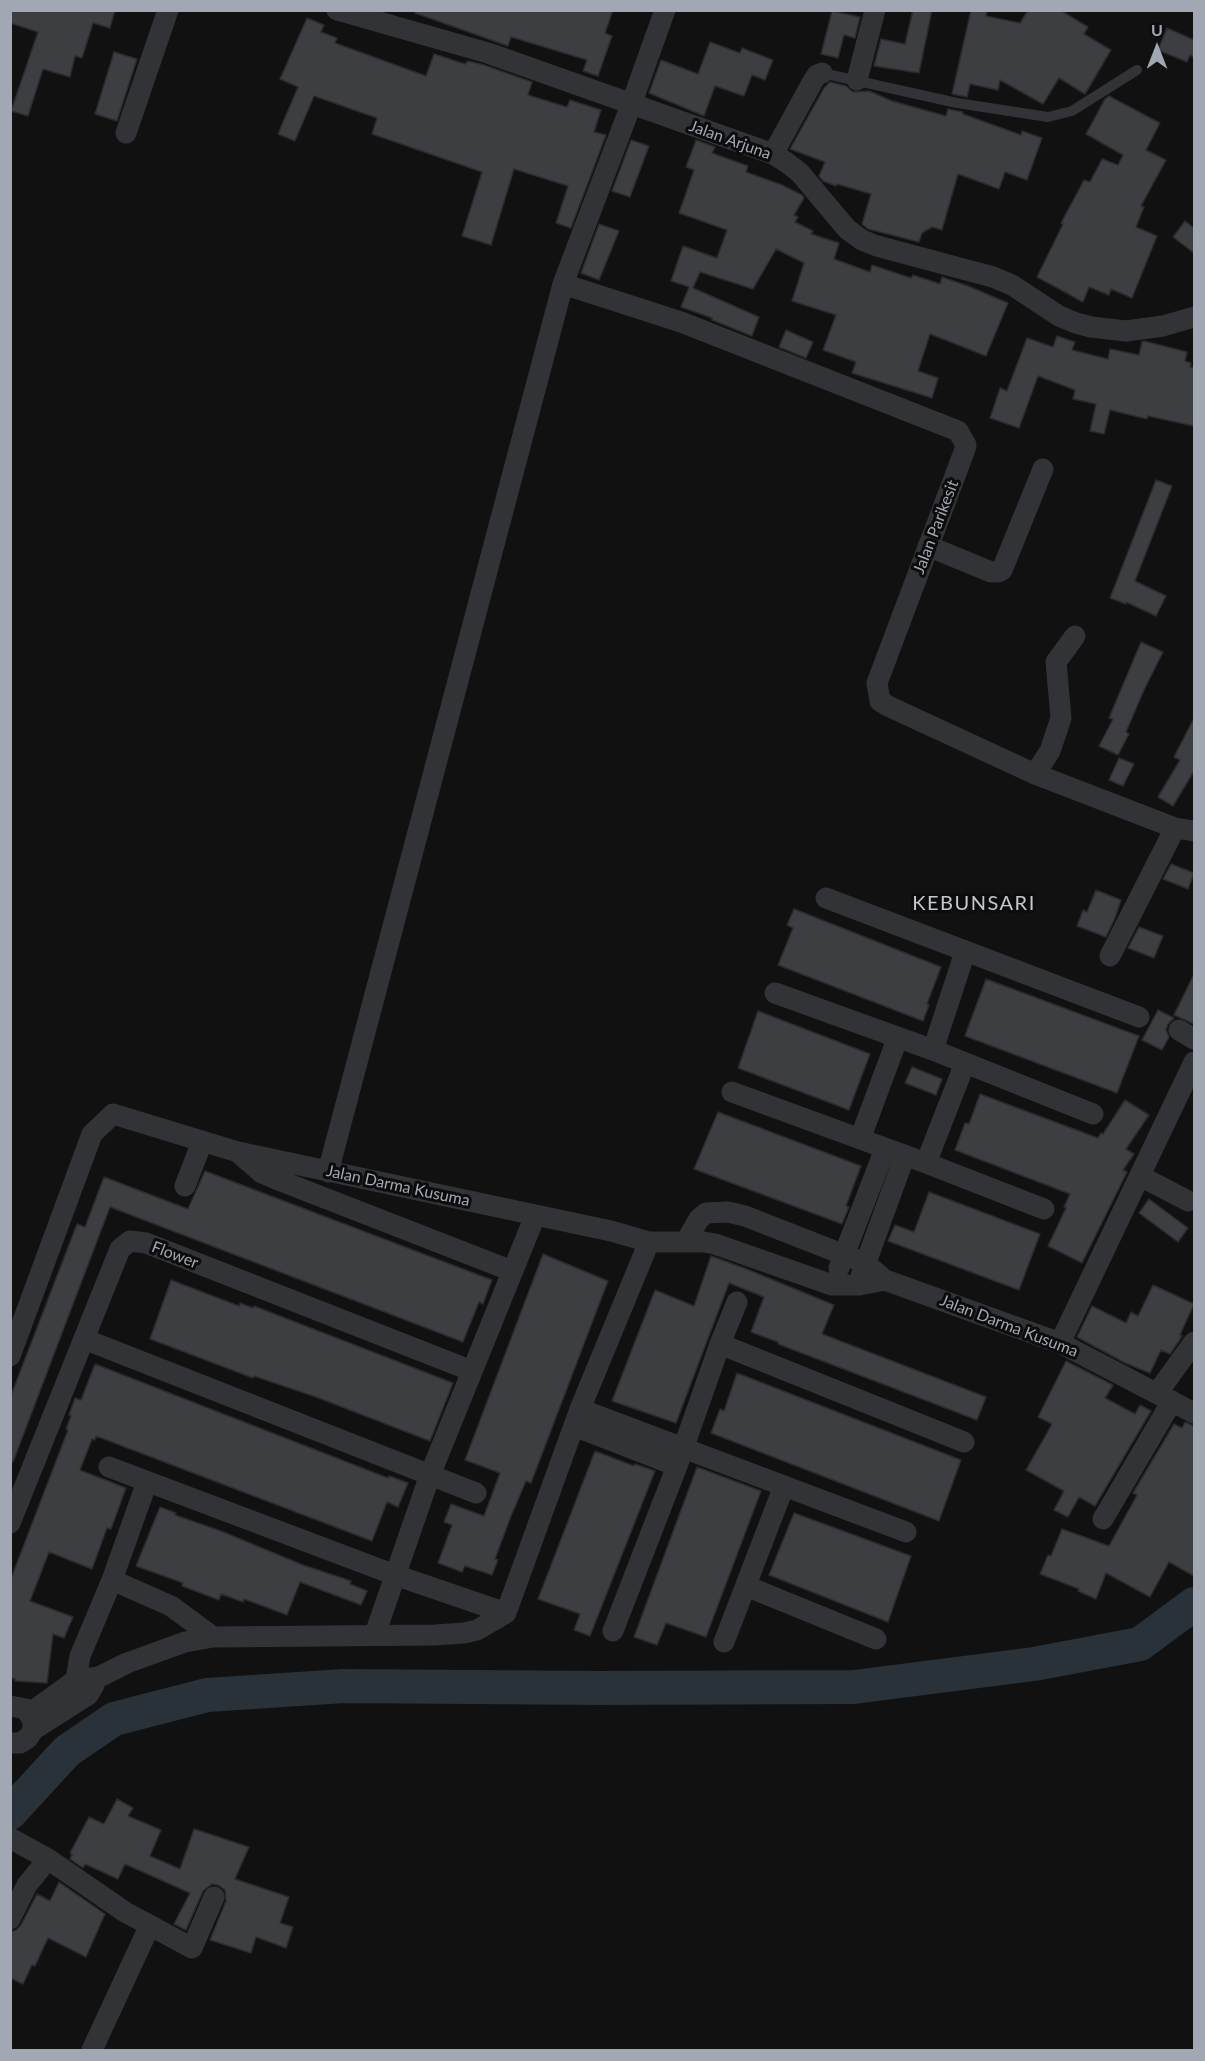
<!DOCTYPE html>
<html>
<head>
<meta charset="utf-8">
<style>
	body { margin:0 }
	#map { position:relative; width:1205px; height:2061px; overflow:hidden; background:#111112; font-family:Lato,sans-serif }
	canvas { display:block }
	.frame { position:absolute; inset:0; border:12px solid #a1a8b4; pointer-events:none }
	.north { position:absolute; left:1127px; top:18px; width:60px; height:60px; -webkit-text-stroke:4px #0c0c0d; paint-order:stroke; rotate:0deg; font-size:16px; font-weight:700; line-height:24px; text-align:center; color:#a1a8b4 }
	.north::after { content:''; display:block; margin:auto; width:21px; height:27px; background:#a1a8b4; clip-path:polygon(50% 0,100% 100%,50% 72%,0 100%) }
</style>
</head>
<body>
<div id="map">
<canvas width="1205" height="2061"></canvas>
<div class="frame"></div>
<div class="north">U</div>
</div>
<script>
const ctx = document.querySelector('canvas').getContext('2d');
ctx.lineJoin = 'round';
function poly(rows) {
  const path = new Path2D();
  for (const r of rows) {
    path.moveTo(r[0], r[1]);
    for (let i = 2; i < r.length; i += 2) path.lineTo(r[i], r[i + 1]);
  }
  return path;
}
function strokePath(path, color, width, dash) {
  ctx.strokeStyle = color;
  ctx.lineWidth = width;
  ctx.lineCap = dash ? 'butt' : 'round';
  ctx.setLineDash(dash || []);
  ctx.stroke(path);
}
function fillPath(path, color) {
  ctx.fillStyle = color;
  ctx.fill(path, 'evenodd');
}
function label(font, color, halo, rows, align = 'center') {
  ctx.font = font + ' Lato,sans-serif';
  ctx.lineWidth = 6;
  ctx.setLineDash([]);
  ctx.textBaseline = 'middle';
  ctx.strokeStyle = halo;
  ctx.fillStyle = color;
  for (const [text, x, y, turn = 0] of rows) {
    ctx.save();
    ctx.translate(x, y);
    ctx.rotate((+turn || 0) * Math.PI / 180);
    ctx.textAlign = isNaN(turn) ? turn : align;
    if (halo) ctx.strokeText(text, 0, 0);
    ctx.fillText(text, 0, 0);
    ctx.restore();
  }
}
strokePath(poly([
	[10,1813,67,1751,114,1719,207,1695,344,1686,599,1688,854,1687,1034,1664,1140,1644,1194,1604]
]), '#293238', 34);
const building = poly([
	[10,10,115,10,110,28,93,23,82,58,75,56,70,77,43,69,28,116,11,111,38,32,10,23,10,10],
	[415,10,613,10,605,33,612,36,598,76,583,71,587,60,511,37,508,46,415,13,415,10],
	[913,10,932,10,919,73,874,66,881,39,905,44,913,10],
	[971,10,987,10,986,16,1020,23,1028,10,1060,10,1088,27,1084,34,1111,50,1085,94,1059,78,1043,104,1000,80,998,90,970,84,967,97,952,94,971,10],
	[832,11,860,17,855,38,844,35,838,58,821,54,832,11],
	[307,18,324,25,321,32,337,38,335,43,426,76,434,54,465,64,468,61,484,65,532,82,528,95,567,107,570,100,601,110,594,132,606,135,571,228,556,223,568,186,514,169,491,245,462,236,482,172,372,134,377,118,314,96,295,141,278,134,298,87,280,79,307,18],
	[1167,28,1194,40,1194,57,1190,55,1187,62,1158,50,1167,28],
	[710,42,740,53,742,48,773,60,765,80,752,75,744,96,715,86,704,116,649,93,661,60,698,74,710,42],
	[114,52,137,59,117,121,95,114,114,52],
	[830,82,846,86,853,92,869,91,892,101,946,116,948,109,963,112,963,114,1021,135,1022,131,1042,138,1027,180,1005,172,999,189,958,174,942,230,932,227,922,233,919,242,868,229,862,224,871,194,837,184,836,186,823,181,819,176,825,162,790,149,824,88,830,82],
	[1109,96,1160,123,1146,150,1166,160,1141,206,1144,207,1136,227,1157,236,1132,298,1111,289,1109,295,1089,287,1083,302,1037,277,1063,224,1061,223,1084,180,1090,182,1102,159,1118,165,1123,155,1086,134,1105,99,1109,96],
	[631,140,649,146,630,197,612,191,631,140],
	[696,140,715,147,712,153,748,166,746,172,782,185,802,195,804,198,794,215,798,217,795,222,813,231,811,234,839,243,834,259,870,272,872,265,911,278,913,275,940,284,942,277,968,286,1008,303,986,356,930,334,918,371,938,378,932,398,852,373,856,362,823,350,836,315,792,301,804,263,776,249,753,289,700,272,693,288,759,317,752,336,712,320,712,318,681,307,689,287,671,281,683,246,717,258,727,230,679,213,694,170,686,167,696,140],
	[1185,221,1194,228,1194,253,1173,237,1185,221],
	[599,224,619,231,599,280,581,273,599,224],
	[786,330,813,342,806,358,779,347,786,330],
	[1057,336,1075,342,1072,350,1108,359,1110,349,1139,355,1142,342,1144,341,1187,352,1185,361,1191,363,1190,367,1194,368,1194,426,1148,416,1147,419,1110,410,1104,434,1090,431,1096,404,1073,399,1075,390,1038,376,1019,428,990,418,1000,388,1007,391,1027,338,1053,347,1057,336],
	[1156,480,1172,486,1135,581,1166,596,1156,616,1126,602,1126,604,1110,598,1156,480],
	[1141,642,1163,652,1144,690,1126,732,1129,734,1118,755,1099,746,1113,719,1109,718,1141,642],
	[1194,718,1194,771,1173,806,1158,797,1180,760,1174,757,1194,718],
	[1119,758,1134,764,1123,786,1109,780,1119,758],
	[1171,864,1194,873,1188,889,1163,879,1171,864],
	[1096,890,1121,900,1115,918,1106,937,1077,926,1083,910,1087,912,1096,890],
	[794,909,941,967,927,1004,929,1005,923,1021,778,965,793,928,787,925,794,909],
	[1139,927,1163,936,1154,958,1128,948,1139,927],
	[1194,974,1194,1024,1174,1015,1194,974],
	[986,979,1139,1036,1117,1093,965,1036,986,979],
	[1158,1010,1174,1018,1168,1024,1166,1030,1169,1037,1162,1050,1142,1040,1158,1010],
	[758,1011,870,1054,849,1110,738,1068,758,1011],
	[912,1067,942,1079,936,1095,905,1083,912,1067],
	[980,1094,1098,1138,1101,1133,1103,1134,1125,1100,1149,1115,1126,1149,1134,1154,1123,1170,1127,1172,1082,1263,1048,1246,1066,1208,1064,1207,1070,1194,955,1150,965,1123,969,1124,980,1094],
	[718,1112,861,1166,846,1206,849,1207,842,1224,694,1169,718,1112],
	[205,1171,492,1280,483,1304,479,1302,463,1342,110,1207,13,1462,10,1461,10,1398,77,1224,85,1227,104,1177,188,1209,205,1171],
	[929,1192,1040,1234,1019,1290,888,1241,895,1225,914,1232,929,1192],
	[1149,1199,1188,1228,1178,1242,1139,1213,1149,1199],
	[543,1254,608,1281,531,1483,526,1481,511,1516,495,1559,498,1560,492,1575,465,1566,462,1572,438,1563,452,1525,444,1522,451,1504,484,1516,500,1473,465,1460,543,1254],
	[711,1256,744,1268,834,1305,822,1334,986,1397,977,1420,778,1344,778,1342,751,1332,764,1297,729,1283,676,1423,612,1401,655,1290,694,1306,711,1256],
	[171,1280,239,1306,240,1303,253,1308,254,1306,453,1383,430,1441,316,1397,254,1376,253,1378,150,1339,171,1280],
	[1153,1285,1194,1304,1180,1335,1182,1336,1179,1341,1170,1354,1161,1350,1150,1373,1125,1363,1077,1337,1092,1306,1126,1323,1131,1312,1138,1316,1153,1285],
	[1066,1361,1113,1385,1105,1398,1135,1414,1140,1405,1151,1411,1095,1506,1079,1497,1068,1517,1054,1510,1064,1491,1026,1470,1052,1424,1038,1417,1066,1361],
	[95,1364,388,1478,389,1476,408,1483,398,1507,387,1502,372,1541,96,1436,95,1440,92,1439,80,1470,126,1488,111,1529,107,1528,92,1569,49,1552,30,1601,73,1617,64,1638,53,1634,47,1683,15,1681,15,1679,10,1678,10,1581,68,1430,66,1429,71,1416,69,1415,75,1398,81,1400,95,1364],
	[737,1373,961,1460,939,1521,711,1433,720,1409,724,1411,737,1373],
	[1185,1422,1194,1426,1194,1576,1169,1562,1150,1597,1106,1573,1096,1599,1078,1591,1079,1589,1040,1574,1048,1555,1051,1556,1062,1529,1109,1546,1137,1495,1133,1493,1174,1424,1182,1428,1185,1422],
	[595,1451,634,1466,635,1464,655,1471,590,1636,574,1630,580,1614,538,1599,595,1451],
	[697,1467,761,1491,706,1637,666,1623,657,1645,634,1637,697,1467],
	[160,1507,176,1513,175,1515,221,1531,303,1565,351,1581,350,1584,367,1591,361,1605,300,1582,287,1615,244,1599,243,1602,221,1594,219,1600,182,1586,183,1583,136,1566,160,1507],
	[794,1513,911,1556,888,1622,769,1575,794,1513],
	[117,1799,133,1808,128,1816,161,1830,150,1856,180,1869,194,1829,249,1847,235,1879,289,1897,280,1923,293,1927,286,1948,256,1937,251,1953,210,1940,226,1901,225,1890,218,1885,212,1884,203,1891,186,1930,174,1924,190,1893,125,1864,118,1879,85,1864,83,1868,70,1859,72,1854,70,1853,89,1817,104,1824,117,1799],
	[59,1882,105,1914,86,1957,48,1938,35,1966,32,1965,23,1984,10,1978,10,1932,16,1930,21,1925,37,1894,50,1901,59,1882]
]);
fillPath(building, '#3d3e42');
strokePath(building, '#2b2b2e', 1.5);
strokePath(poly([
	[822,73,957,103,1048,117,1072,111,1137,70]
]), '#323337', 10);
strokePath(poly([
	[337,10,488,53,773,154,786,162,800,173,847,229,862,240,877,246,993,277,1012,285,1059,316,1076,323,1091,327,1126,331,1163,326,1194,317],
	[857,80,875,10],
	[126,133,168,10],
	[773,154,813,81,817,75,822,73],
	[563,284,681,322,958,431,966,445,964,452,877,683,880,701,888,706,1035,774,1175,828,1194,831],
	[928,546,991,572,998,572,1002,570,1043,469],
	[1035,774,1050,751,1061,718,1056,662,1075,636],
	[826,898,1139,1017],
	[1110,956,1175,828],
	[775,993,933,1050,1093,1114],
	[1179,1030,1194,1039],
	[933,1050,965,952],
	[732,1092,926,1163,1044,1209],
	[860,1139,898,1037],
	[240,1154,262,1173,281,1181,512,1271],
	[926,1163,965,1063],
	[328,1172,563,284,631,105,665,10],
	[1140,1176,1188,1201],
	[185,1186,202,1142],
	[686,1241,699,1219,706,1213,728,1212,745,1216,865,1263,885,1280,1060,1343,1194,1413],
	[839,1268,885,1149],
	[861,1276,905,1155],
	[84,1339,476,1493],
	[1060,1343,1194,1062],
	[720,1344,737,1302],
	[10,1356,92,1134,113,1114,238,1152,611,1231,649,1242,704,1242,715,1244,832,1285,859,1285,885,1280],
	[1158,1392,1194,1342],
	[580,1409,906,1532],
	[574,1426,677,1466],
	[109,1467,395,1575,506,1613],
	[1103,1519,1172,1401],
	[10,1523,120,1249,130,1241,146,1243,472,1371],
	[112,1580,171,1606,213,1637],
	[746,1586,876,1639],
	[613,1631,677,1466,720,1344,964,1442],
	[375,1634,430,1475,535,1216],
	[724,1642,784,1486],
	[88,1695,76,1680,80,1656,112,1580,147,1482],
	[10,1706,26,1709,33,1721,33,1730,28,1738,20,1743,10,1743],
	[30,1713,76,1680,99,1677,127,1663,185,1642,213,1637,435,1635,464,1633,477,1630,506,1613,580,1409,649,1242],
	[33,1730,88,1695,94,1685],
	[10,1838,48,1859,125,1912,192,1948,214,1897],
	[10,1919,27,1885,48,1859],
	[92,2050,150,1925]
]), '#323337', 21);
label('16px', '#a1a8b4', '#0c0c0d', [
	["Jalan Arjuna",730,140,20],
	["Jalan Parikesit",936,527,-69],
	["Jalan Darma Kusuma",398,1186,12],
	["Flower",175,1255,21],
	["Jalan Darma Kusuma",1009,1326,21]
]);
ctx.letterSpacing = '1.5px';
label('20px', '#c3c7d0', '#0c0c0d', [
	["KEBUNSARI",974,904]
]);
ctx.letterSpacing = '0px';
</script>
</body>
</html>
